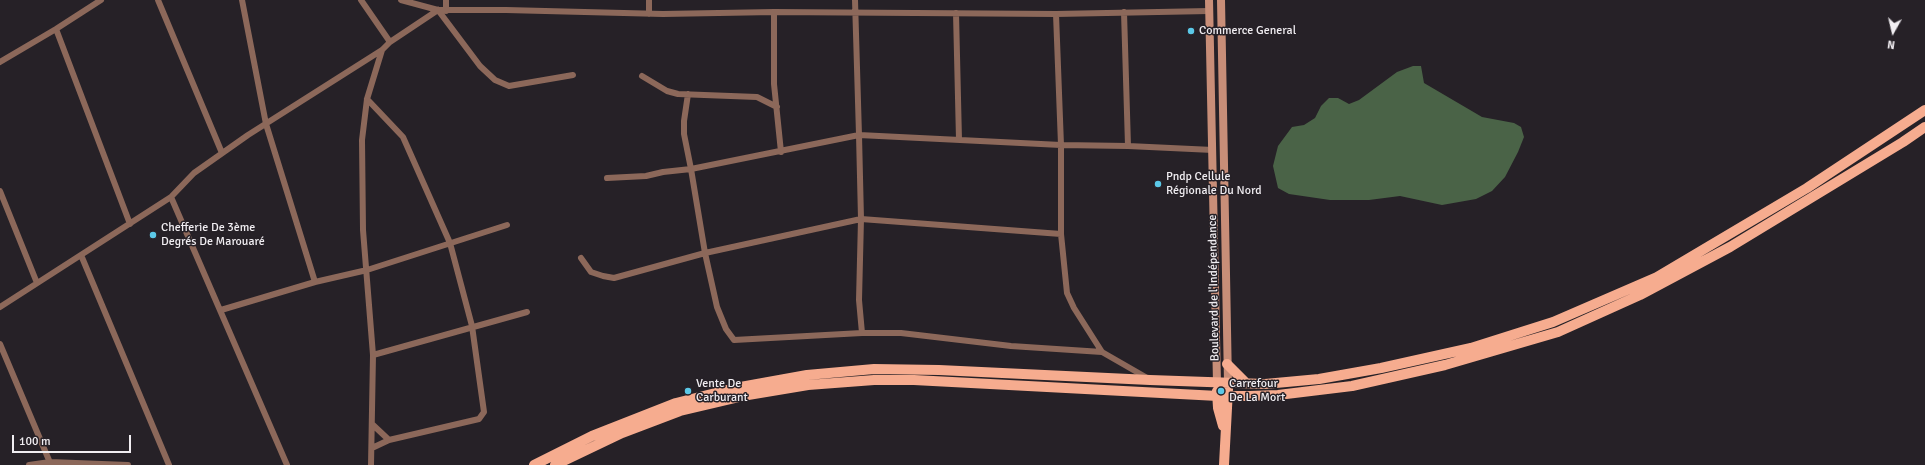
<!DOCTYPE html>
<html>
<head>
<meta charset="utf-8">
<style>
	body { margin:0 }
	#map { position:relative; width:1925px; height:465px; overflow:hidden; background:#262127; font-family:Signika,sans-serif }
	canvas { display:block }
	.north { position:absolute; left:1873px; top:12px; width:40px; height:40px; -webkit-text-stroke:3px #262127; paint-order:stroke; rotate:188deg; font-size:11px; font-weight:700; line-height:16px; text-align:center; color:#f0edf1 }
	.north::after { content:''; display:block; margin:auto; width:14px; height:18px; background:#f0edf1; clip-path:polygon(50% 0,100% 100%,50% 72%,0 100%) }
	.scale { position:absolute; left:12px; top:435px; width:119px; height:18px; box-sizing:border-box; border:2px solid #f0edf1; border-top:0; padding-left:5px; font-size:12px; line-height:14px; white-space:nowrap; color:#f0edf1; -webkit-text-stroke:3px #262127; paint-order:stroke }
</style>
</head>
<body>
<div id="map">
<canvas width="1925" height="465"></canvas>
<div class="north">N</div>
<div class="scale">100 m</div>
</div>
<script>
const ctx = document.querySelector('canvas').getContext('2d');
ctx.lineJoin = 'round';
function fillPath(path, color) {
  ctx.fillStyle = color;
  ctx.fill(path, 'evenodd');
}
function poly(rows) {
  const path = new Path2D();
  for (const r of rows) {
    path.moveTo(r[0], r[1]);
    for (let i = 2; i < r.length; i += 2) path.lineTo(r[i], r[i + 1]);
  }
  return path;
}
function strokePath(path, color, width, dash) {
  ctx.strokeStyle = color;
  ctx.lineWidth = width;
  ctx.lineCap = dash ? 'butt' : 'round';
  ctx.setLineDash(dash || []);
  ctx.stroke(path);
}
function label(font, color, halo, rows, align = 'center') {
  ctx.font = font + ' Signika,sans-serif';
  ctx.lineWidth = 3;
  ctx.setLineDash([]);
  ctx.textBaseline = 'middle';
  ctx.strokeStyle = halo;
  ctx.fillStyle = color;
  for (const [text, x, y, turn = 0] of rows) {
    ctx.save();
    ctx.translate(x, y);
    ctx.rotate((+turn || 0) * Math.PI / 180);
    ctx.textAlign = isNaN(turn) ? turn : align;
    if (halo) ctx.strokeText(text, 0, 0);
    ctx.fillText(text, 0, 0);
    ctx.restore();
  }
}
fillPath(poly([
	[1413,66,1421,66,1424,83,1482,117,1514,123,1521,127,1524,137,1518,152,1505,177,1492,191,1476,199,1442,205,1400,196,1369,200,1330,200,1289,194,1278,188,1273,166,1278,146,1292,127,1304,125,1315,118,1321,106,1329,98,1338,98,1349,104,1359,100,1397,72]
]), '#4a6347');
strokePath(poly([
	[158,0,222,153],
	[242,0,266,124,315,282],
	[361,0,390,42],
	[401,0,438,10,506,10,663,14,774,12,1056,14,1209,11],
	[446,0,446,11],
	[649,0,649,14],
	[855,0,859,135,691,169,705,253,861,219,859,300,862,333,901,333,1011,346,1102,352],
	[438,10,480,66,495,80,509,86,573,75],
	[774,12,774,84,781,152],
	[1124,12,1128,146],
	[956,13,959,140],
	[1056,14,1061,145,1061,234,861,219,859,135,1061,145,1128,146,1213,150],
	[56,29,130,224],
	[0,62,56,29,101,0],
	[642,76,667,91,678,94,757,97,777,107],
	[367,99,403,137,450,243,472,326,484,412,479,419,389,440,372,448],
	[607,178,646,176,663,172,691,169,684,134,684,121,688,94],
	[0,191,37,283],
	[171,197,287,465],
	[1061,234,1067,293,1074,308,1102,352,1149,379],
	[81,255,169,465],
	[581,258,591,272,603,276,614,278,705,253,717,307,726,329,734,340,862,333],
	[0,307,171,197,194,173,248,135,382,50,390,42,438,10],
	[221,310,315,282,367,270,507,225],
	[0,344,51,465],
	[373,355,527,312],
	[372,424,389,440],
	[29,465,50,462,128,465],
	[371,465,373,355,363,230,362,140,367,99,382,50]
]), '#8c685a', 6);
strokePath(poly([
	[1209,0,1217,383],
	[1221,0,1228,383]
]), '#c88e78', 8);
strokePath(poly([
	[1227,364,1246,383],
	[1217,391,1218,408,1223,426],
	[534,465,592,436,676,403,735,388,807,375,874,369,939,370,1150,380,1265,384,1319,379,1381,368,1471,348,1553,322,1657,277,1807,188,1925,110],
	[555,465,622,433,680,411,748,395,808,385,874,380,914,380,1218,396,1250,396,1278,395,1352,386,1445,365,1558,332,1640,295,1730,247,1903,142,1925,127],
	[1224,465,1228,389]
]), '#f6ac8f', 10);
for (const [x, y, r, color] of [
	[1191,31,4,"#5bc8e7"],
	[1158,184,4,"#5bc8e7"],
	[153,235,4,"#5bc8e7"],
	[688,391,4,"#5bc8e7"],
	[1221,391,4,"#5bc8e7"]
]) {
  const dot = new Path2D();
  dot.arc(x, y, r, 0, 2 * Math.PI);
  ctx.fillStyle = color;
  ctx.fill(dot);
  strokePath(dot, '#262127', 1.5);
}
label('12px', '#f0edf1', '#262127', [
	["Commerce General",1199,31],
	["Pndp Cellule",1166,177],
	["Régionale Du Nord",1166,191],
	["Chefferie De 3ème",161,228],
	["Degrés De Marouaré",161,242],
	["Vente De",696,384],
	["Carburant",696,398],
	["Carrefour",1229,384],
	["De La Mort",1229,398]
], 'left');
label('12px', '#f0edf1', '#262127', [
	["Boulevard de l'Indépendance",1214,288,-91]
]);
</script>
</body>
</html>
